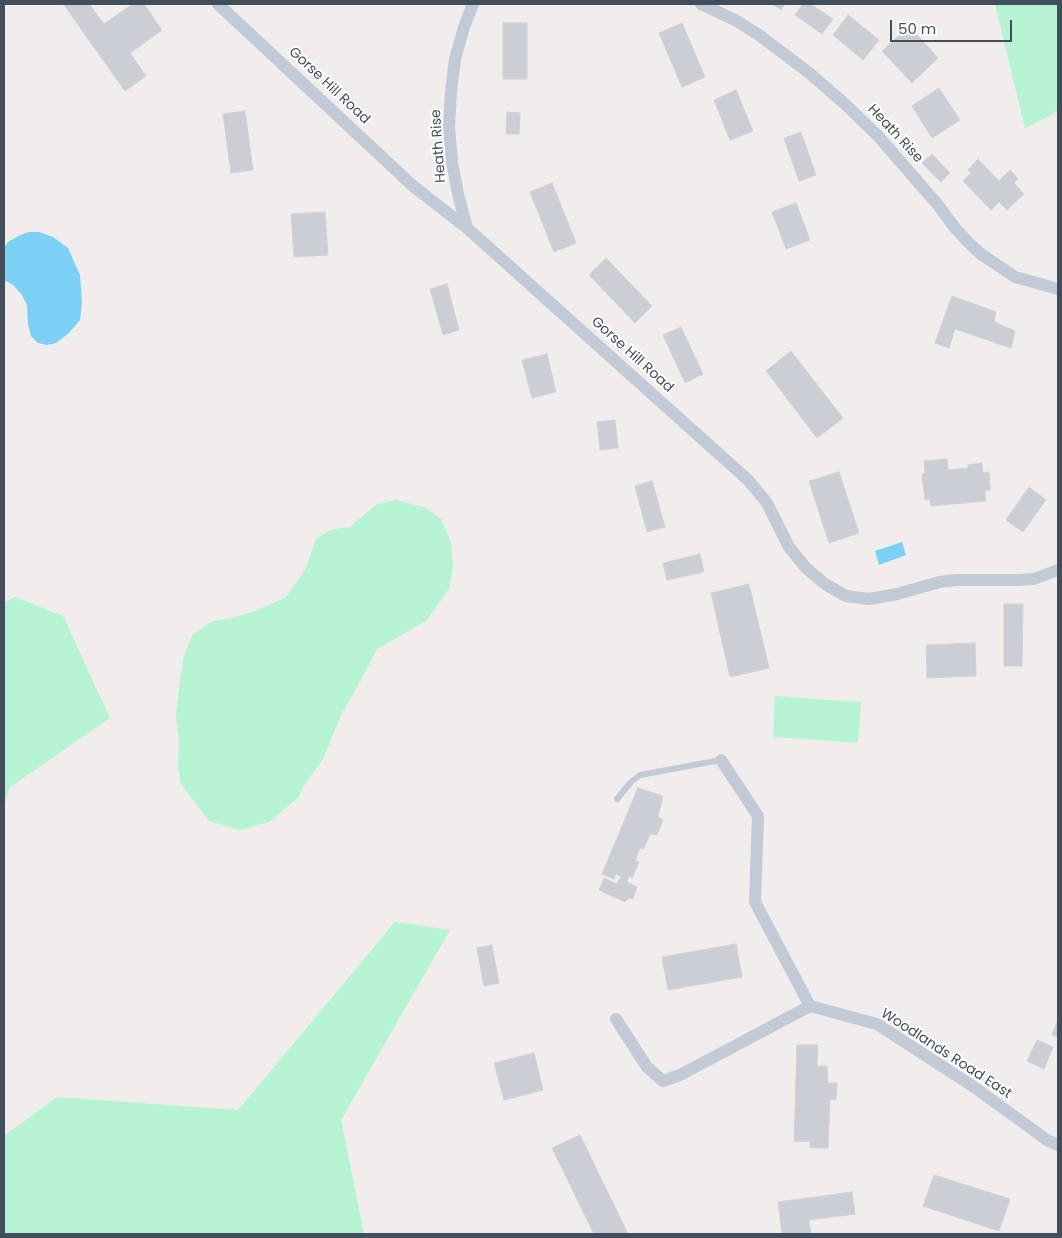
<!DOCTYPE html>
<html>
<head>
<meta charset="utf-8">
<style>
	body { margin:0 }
	#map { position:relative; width:1062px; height:1238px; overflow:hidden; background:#f0edec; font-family:Poppins,sans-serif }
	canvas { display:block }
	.frame { position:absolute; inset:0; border:5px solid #434e5c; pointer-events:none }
	.scale { position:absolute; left:890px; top:20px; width:122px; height:22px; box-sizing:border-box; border:2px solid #434e5c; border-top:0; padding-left:6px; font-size:15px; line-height:18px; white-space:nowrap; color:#434e5c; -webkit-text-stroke:4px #fff; paint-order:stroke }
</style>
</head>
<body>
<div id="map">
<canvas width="1062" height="1238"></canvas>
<div class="frame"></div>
<div class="scale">50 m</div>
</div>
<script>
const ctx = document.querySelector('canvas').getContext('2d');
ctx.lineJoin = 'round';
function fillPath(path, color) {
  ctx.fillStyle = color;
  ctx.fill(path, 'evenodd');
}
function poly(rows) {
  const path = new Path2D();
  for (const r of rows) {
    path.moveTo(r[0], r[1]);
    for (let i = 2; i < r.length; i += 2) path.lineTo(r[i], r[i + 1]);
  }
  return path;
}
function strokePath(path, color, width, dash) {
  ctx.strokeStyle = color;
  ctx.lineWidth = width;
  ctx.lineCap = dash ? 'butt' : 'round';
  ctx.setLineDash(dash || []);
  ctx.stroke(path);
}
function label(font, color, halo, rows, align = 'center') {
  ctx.font = font + ' Poppins,sans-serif';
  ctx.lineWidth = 4;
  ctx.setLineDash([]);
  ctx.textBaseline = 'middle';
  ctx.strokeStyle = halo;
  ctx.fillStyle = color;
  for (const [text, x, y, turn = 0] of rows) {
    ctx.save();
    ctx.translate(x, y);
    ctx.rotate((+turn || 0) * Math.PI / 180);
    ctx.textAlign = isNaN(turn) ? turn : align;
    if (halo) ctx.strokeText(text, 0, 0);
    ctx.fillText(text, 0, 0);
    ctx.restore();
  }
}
fillPath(poly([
	[995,4,1058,4,1058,110,1048,117,1025,128],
	[396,500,426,508,441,519,451,542,453,567,449,589,426,621,377,649,360,682,342,713,323,759,303,787,299,797,269,822,239,830,209,821,181,784,178,766,179,741,176,715,179,687,184,655,193,634,211,622,231,618,255,611,285,598,305,570,316,539,330,530,350,527,377,504],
	[15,597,63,616,110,718,9,788,4,807,4,602],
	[775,696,861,702,858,743,773,737],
	[395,922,450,930,341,1120,364,1234,4,1234,4,1136,57,1097,238,1110]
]), '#b5f3d3');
fillPath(poly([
	[29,232,39,232,53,237,68,248,80,275,82,302,80,320,69,333,56,343,47,345,38,343,31,336,28,324,27,305,22,295,13,285,4,280,4,248,8,242,20,235],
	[902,542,906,555,879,565,875,551]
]), '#7dd0f5');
const building = poly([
	[66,4,89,4,104,24,133,4,144,4,162,30,130,53,146,76,125,91,64,5,66,4],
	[772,4,785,4,781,10,772,4],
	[803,4,810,4,833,19,822,34,795,15,803,4],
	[848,15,879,40,863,60,833,35,848,15],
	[503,23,527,23,527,79,503,79,503,23],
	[682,23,705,77,682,87,659,33,682,23],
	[909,26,938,58,912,83,882,51,909,26],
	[939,88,960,120,932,138,912,106,939,88],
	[736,90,753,131,730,140,714,100,736,90],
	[245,111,253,170,231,173,223,114,245,111],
	[507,112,520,113,519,134,506,134,507,112],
	[801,132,816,175,799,181,784,138,801,132],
	[932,154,950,173,941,182,922,163,932,154],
	[978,159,999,181,1010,170,1018,179,1014,183,1024,194,1007,210,999,202,991,210,963,181,971,173,968,170,978,159],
	[552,183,576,243,554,252,530,192,552,183],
	[796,203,810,240,786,249,772,212,796,203],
	[325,212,328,255,294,257,291,214,325,212],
	[606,258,652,306,635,323,589,275,606,258],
	[447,284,459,330,443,335,430,289,447,284],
	[952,296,996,312,994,322,1015,331,1011,348,955,329,949,348,935,343,952,296],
	[681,327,703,374,685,383,663,335,681,327],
	[791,351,843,418,817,438,766,371,791,351],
	[547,354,556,392,532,398,522,360,547,354],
	[615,420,618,448,600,450,597,422,615,420],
	[947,459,948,470,968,468,968,465,982,463,983,473,989,472,990,490,985,491,986,501,931,506,930,499,925,500,922,474,925,473,924,461,947,459],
	[839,472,859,533,829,543,809,481,839,472],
	[652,481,665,527,647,532,635,486,652,481],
	[1029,487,1046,500,1023,532,1006,520,1029,487],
	[700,554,704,572,667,580,663,563,700,554],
	[749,584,769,668,730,677,711,593,749,584],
	[1004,604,1023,604,1022,666,1004,666,1004,604],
	[975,643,976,676,927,678,926,645,975,643],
	[638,788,663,796,658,817,663,820,657,835,650,834,644,849,640,848,635,861,639,862,632,878,629,876,627,882,637,887,633,899,628,898,625,902,599,890,604,878,617,884,621,876,616,874,614,879,602,874,638,788],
	[736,944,742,977,668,990,662,957,736,944],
	[492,945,499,983,484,986,477,948,492,945],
	[1058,1020,1058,1037,1052,1035,1058,1020],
	[1037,1040,1053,1047,1044,1069,1027,1061,1037,1040],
	[797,1045,818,1045,817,1066,827,1066,828,1083,837,1083,836,1100,830,1099,828,1148,810,1148,810,1141,794,1142,797,1045],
	[534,1053,543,1090,504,1100,494,1063,534,1053],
	[580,1135,628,1234,594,1234,552,1148,580,1135],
	[934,1175,1010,1199,999,1231,923,1206,934,1175],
	[852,1192,855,1214,809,1220,811,1234,782,1234,778,1202,852,1192]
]);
fillPath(building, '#cbced5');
strokePath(building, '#d0d2d9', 1);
strokePath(poly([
	[617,799,631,782,640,775,721,760]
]), '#c1cad6', 6);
strokePath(poly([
	[218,4,413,186,467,228,748,480,767,503,789,547,806,568,825,584,846,596,869,599,897,594,940,582,956,580,1018,580,1034,579,1058,570],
	[701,4,735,20,759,35,808,72,845,104,878,136,938,205,955,228,971,245,981,254,1015,277,1058,289],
	[467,228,458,194,452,162,449,127,451,92,455,59,464,27,473,4],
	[721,760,758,816,755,902,810,1006],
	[616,1019,647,1067,663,1081,680,1075,810,1006,877,1024,974,1087,1047,1140,1058,1145]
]), '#c1cad6', 12);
label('14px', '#434e5c', '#fff', [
	["Gorse Hill Road",329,86,43],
	["Heath Rise",895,134,47],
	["Heath Rise",439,146,-94],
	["Gorse Hill Road",632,355,42],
	["Woodlands Road East",946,1054,33]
]);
</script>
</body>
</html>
